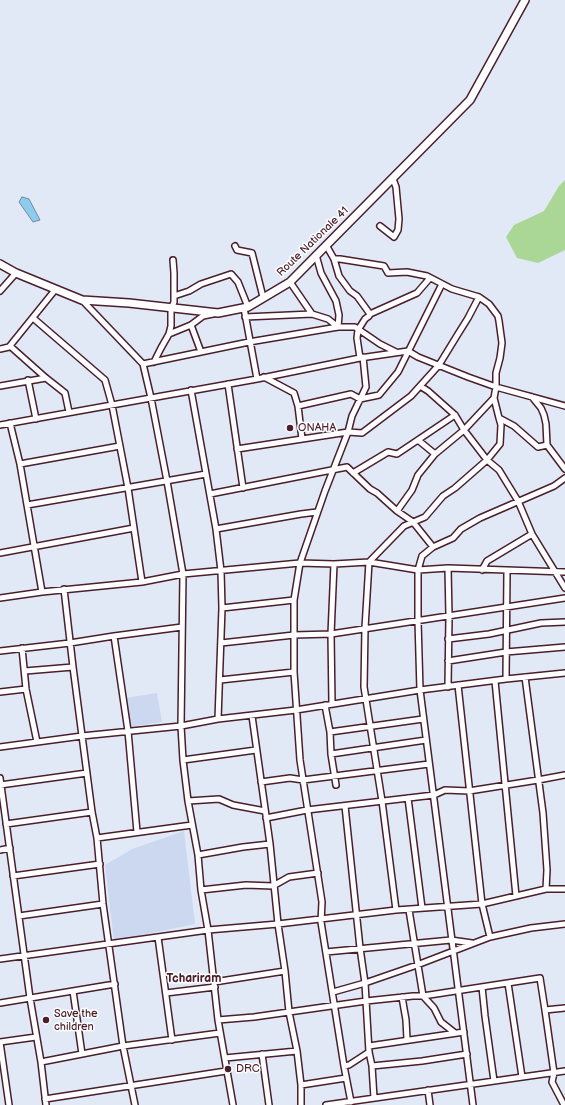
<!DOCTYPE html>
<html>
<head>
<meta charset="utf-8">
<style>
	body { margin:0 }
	canvas { display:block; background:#e1e8f6 }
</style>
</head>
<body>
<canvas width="565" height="1105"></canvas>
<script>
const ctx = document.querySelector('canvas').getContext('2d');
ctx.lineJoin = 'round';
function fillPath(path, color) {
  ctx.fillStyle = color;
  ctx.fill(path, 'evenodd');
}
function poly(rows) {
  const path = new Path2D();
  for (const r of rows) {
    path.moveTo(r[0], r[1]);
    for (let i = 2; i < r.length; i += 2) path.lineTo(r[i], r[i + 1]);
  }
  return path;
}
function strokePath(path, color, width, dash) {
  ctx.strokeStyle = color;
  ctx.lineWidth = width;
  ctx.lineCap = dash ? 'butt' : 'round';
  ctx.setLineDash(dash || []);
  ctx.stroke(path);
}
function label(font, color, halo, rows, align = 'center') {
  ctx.font = font + ' "Balsamiq Sans",sans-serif';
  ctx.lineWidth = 3;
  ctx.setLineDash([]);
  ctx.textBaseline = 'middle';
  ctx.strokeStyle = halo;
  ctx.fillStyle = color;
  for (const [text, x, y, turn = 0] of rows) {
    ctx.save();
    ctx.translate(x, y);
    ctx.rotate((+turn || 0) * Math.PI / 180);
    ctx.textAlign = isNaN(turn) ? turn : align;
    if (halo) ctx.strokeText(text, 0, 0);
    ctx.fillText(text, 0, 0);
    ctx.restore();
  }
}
fillPath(poly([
	[157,693,162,722,131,727,126,698],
	[184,831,195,924,114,941,105,865,132,849]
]), '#ccd8ef');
fillPath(poly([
	[565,180,565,250,538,263,517,258,506,237,514,225,544,211,559,186]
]), '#abd796');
const water = poly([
	[22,197,29,199,40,220,33,222,19,202,22,197]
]);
fillPath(water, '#8eccee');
strokePath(water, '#7387a0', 1);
const street = poly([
	[380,226,394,237,398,230,399,219,396,187,393,179],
	[326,245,334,259,339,276,350,291,357,296,370,314,369,316,365,319,358,330,357,338,360,358],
	[235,246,237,250,252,253,263,297],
	[316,255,321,273,336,301,339,315,338,327],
	[290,282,312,314],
	[0,291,16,273],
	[174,296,189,291,201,284,231,274,238,282,248,307],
	[479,297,489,304,498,316,499,321,502,343,500,358,496,373,496,387,494,398,499,418,514,426,538,447,547,445,565,469],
	[82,300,143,364,151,398,167,481,183,574,181,726,183,760,188,801,198,855,201,890,208,930,218,1020,233,1105],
	[244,308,257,379],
	[370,314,417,293,430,278],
	[245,317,312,314,328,319,338,327],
	[33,318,105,380,112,405,128,488,142,582],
	[191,325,201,352],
	[169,334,191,325,203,316,213,314],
	[10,346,46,378,65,393,69,412],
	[0,349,9,347,55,290],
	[154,362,161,348,169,334,171,326,171,309,174,302,174,273,173,260],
	[143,364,249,342,338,327,355,327,380,344,396,352],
	[264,377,294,393,298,406,302,439],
	[28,380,36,419],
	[228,384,243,488],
	[0,386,46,378],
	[420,386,428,391,455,415,464,430,487,460,499,470,518,501,532,534,565,588],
	[191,390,216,529,221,571,222,608,218,719],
	[532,397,541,408,544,415,546,424,547,445],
	[298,406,351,394,360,399,379,395,398,372,442,284],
	[10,423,20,464,42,592],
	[0,425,257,379,360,358,408,351,418,357,468,377,496,387,565,406],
	[418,440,435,454],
	[237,449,348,432,362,433,411,396,439,365,458,334,468,318,479,297,452,289,427,276,407,272,388,273,384,266,340,259,334,259],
	[20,464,120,446],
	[353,473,388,452,397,454,455,415],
	[210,494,347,467,370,489,377,493,397,511,413,522,433,547],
	[27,505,206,474],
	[397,511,412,490,418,475,435,454,464,430,494,398],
	[216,529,301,514,317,512],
	[0,553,134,528],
	[482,570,487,561,532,534],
	[64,589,73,667,92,812,97,838,103,904,123,1046,135,1105],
	[0,598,42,592,142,582,183,574,300,563,334,564,369,562,418,570,448,568,565,572],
	[222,608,294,600],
	[114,636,128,731,137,832],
	[448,639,489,634,541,623,565,622],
	[221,643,294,635,331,634,565,598],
	[22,648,26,689,37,742],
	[0,651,70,643,114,636,182,627],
	[448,661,506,652,565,647],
	[25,671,73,667],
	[525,677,543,813,547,870,546,889],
	[506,679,507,571],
	[220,680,294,672],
	[495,681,516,896],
	[458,685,482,904,490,937],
	[448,687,449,616,448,568],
	[0,692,26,689],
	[332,704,331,634,334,564],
	[325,705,330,732,331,754,336,785],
	[252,716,270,844,278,924,285,971,289,1012,297,1051,301,1085,301,1105],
	[330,732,423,719],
	[0,747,82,736,181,726,218,719,296,710,420,690,506,679,565,673],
	[331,754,426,740],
	[183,760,256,750],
	[0,778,30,998,41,1062,46,1105],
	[261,782,290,778,303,780,429,764],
	[0,785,87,773],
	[408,798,422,908],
	[188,801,219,799,233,805,265,811],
	[345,806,360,948,365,983,369,1052,372,1066,374,1098],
	[266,818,307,810,434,795,445,790,469,791,538,780,565,775],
	[6,824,92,812],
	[97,838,192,825],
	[0,850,10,848],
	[198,855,243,847,270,844],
	[13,876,100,864],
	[201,890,246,885,273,886,289,877,318,873],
	[396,910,382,801,364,687,365,628,369,562,404,526,425,517,443,496,455,488,487,460,500,444,501,425,499,418],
	[409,910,423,996,434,1008,441,1022,455,1033],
	[19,916,103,904],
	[158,937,172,1040],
	[326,952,451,940,472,943],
	[0,959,208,930,278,924,396,910,482,904,546,889,565,889],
	[214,982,285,971],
	[508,983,522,1077],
	[482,987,485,1016,494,1081],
	[73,991,82,1054],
	[333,992,365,983,417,965,490,937,531,928,565,924],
	[166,993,215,987],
	[402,997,406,1020,407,1039],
	[0,1003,115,984],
	[545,1010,554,1073,552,1082,564,1105],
	[218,1020,254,1017,366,1001,413,996,423,996,540,978,545,1010,565,1008],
	[0,1042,9,1105],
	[0,1042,36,1037],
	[369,1046,464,1032],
	[262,1054,269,1105],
	[225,1058,297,1051],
	[41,1062,123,1046,220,1033],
	[344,1066,349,1065,369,1052],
	[372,1066,422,1061,467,1054],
	[301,1085,346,1078],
	[428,1090,430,1105],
	[45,1099,226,1071],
	[351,1102,344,1066,321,922,322,902,300,760,294,672,294,600,300,563,325,491,348,432,352,416,366,387,363,357],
	[326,1105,565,1071],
	[473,1105,420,690,418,621,418,570,422,556,433,547,453,538,461,529,480,518,554,486,565,478]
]);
const secondary = poly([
	[0,264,16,273,82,300,129,303,218,313,248,307,290,282,470,100,525,0]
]);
strokePath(street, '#4a1f2b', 8);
strokePath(secondary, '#4a1f2b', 10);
strokePath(street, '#fff', 5);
strokePath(secondary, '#fff', 7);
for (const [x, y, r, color] of [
	[290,428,4,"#4a1f2b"],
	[46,1020,4,"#4a1f2b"],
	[228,1069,4,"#4a1f2b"]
]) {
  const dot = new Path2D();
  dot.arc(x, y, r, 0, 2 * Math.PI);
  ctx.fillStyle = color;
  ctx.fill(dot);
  strokePath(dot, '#fff', 1.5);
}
label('11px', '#4a1f2b', '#fff', [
	["Route Nationale 41",313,242,-44]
]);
label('11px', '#4a1f2b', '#fff', [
	["ONAHA",298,428],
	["Save the",54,1014],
	["children",54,1027],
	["DRC",236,1069]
], 'left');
label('bold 12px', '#4a1f2b', '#fff', [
	["Tchariram",194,979]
]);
</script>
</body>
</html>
